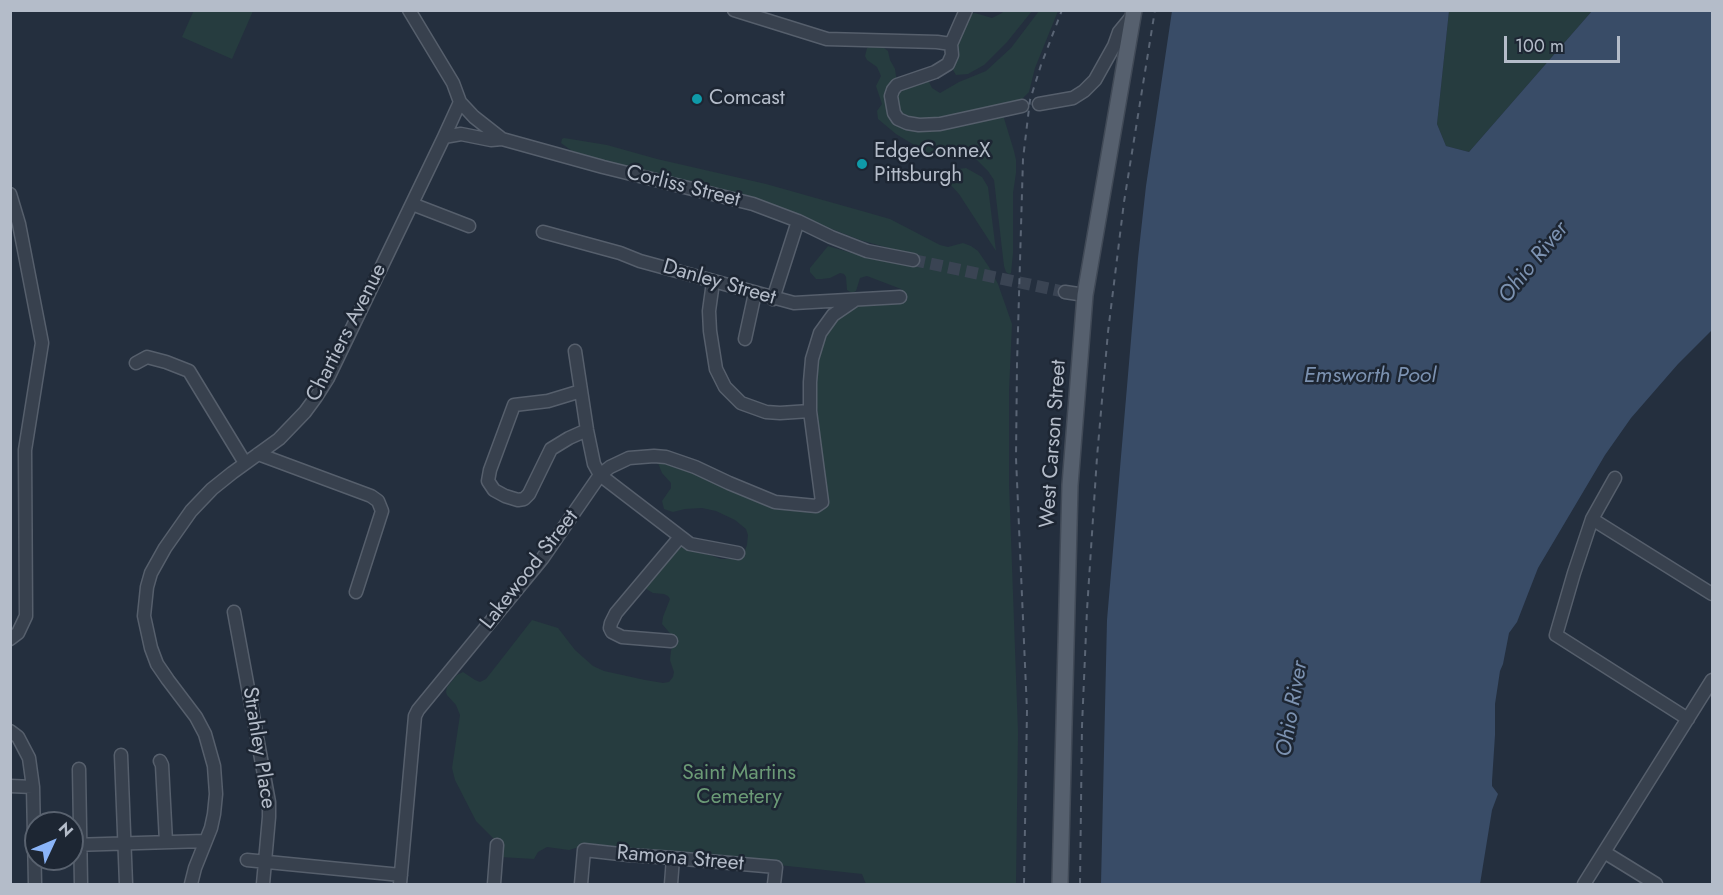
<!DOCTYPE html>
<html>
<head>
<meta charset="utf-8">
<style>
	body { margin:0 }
	#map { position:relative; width:1723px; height:895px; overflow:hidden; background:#242f3e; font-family:Jost,sans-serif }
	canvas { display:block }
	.frame { position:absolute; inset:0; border:12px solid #b4bcc9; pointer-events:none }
	.north { position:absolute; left:24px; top:811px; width:60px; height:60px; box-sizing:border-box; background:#1d2633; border:2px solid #59626f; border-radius:50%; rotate:46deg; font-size:16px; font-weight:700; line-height:24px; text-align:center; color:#b4bcc9 }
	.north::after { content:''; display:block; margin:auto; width:21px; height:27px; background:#8ab4f8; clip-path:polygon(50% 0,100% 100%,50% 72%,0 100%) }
	.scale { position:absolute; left:1504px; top:36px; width:116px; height:27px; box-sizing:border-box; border:3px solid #b4bcc9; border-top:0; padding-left:8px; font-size:18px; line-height:21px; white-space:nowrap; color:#b4bcc9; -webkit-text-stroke:4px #1d2633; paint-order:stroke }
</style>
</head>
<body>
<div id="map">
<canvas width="1723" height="895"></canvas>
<div class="frame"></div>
<div class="north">N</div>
<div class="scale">100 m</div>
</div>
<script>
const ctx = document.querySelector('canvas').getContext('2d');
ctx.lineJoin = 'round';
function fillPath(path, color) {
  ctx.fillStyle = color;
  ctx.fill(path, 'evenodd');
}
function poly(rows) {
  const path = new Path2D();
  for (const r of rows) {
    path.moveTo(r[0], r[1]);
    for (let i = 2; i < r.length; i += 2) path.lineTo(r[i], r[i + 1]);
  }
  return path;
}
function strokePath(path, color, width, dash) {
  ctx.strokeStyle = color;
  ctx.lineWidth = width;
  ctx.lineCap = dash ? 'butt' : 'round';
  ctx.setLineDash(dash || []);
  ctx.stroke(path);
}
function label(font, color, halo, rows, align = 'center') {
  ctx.font = font + ' Jost,sans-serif';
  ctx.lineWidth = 5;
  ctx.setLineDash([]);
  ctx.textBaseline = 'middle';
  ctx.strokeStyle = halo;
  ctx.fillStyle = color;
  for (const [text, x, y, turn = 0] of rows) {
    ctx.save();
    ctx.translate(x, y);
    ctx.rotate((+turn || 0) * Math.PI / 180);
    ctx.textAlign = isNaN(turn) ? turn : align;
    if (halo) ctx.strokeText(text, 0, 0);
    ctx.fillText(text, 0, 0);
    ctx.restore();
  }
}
fillPath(poly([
	[194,10,253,11,232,59,182,37],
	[1004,11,1032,11,1007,42,984,65,968,74,956,75,953,70,953,64,957,51,958,38,971,14,975,13,992,18,1002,13],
	[1039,11,1058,11,1035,68,1029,92,1018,103,930,121,907,119,895,109,898,90,928,80,932,88,940,93,959,82,986,71,1011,48],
	[1449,11,1592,11,1469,152,1446,146,1437,124],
	[869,47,883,47,888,51,890,60,895,69,896,76,898,122,1003,115,1014,151,1016,160,1016,173,1013,193,1013,253,1011,273,1009,274,1006,272,1004,266,994,180,988,171,976,159,968,154,952,152,943,156,931,155,896,134,878,119,877,111,882,104,876,86,881,76,877,67,867,60,865,56,867,48],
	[564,138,607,145,657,159,766,184,869,213,890,219,940,245,948,247,963,243,971,246,978,251,989,267,998,284,1012,324,1009,391,1009,483,1018,732,1016,884,866,884,862,874,769,864,651,855,579,847,569,850,547,847,538,852,534,859,500,857,495,840,476,821,455,780,452,768,460,715,456,705,447,695,446,692,447,687,457,675,463,672,475,680,480,682,486,679,532,620,558,628,575,650,593,666,604,671,645,680,663,683,669,682,673,677,674,672,670,660,671,651,674,638,662,624,663,617,670,599,668,596,664,594,653,593,648,590,645,588,645,585,681,547,685,546,721,559,738,559,744,553,747,545,748,535,746,529,735,520,716,511,702,508,685,509,673,512,664,509,662,501,671,488,671,483,662,473,658,463,660,461,814,510,825,481,815,390,818,358,821,346,830,324,853,305,905,299,904,292,901,289,867,276,860,278,856,291,852,293,847,290,846,277,844,274,840,273,830,278,822,279,816,279,810,272,810,268,828,246,862,256,893,262,903,252,860,240,760,201,622,166,572,151,561,143,562,139],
	[966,168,982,177,988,187,996,251,959,194,949,183,948,174,958,169]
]), '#263c3f');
fillPath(poly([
	[1172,11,1449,11,1437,124,1446,146,1469,152,1592,11,1712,11,1712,330,1678,364,1631,418,1605,455,1538,568,1517,622,1509,633,1503,664,1500,671,1495,704,1495,735,1492,781,1492,786,1498,794,1492,810,1480,884,1101,884,1107,620,1138,258,1146,186]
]), '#394c67');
strokePath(poly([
	[913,260,1065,292]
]), '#3a4453', 12, [12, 6]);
const minor = poly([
	[734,10,827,39,937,42,951,44,952,55,948,64,935,72,897,85,893,90,891,96,894,113,898,119,907,123,919,125,940,124,1022,106],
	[951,44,966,10],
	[460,102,474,117,502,139,603,167,753,204,798,221,831,237,867,251,913,260],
	[1039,104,1073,98,1084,91,1095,80,1114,46,1119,32,1133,15],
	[444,137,461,134,491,140,502,139],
	[10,194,19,224,42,343,25,450,26,616,18,633,10,639],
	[412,204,469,226],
	[543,232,620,253,640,261,794,303,900,297],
	[713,282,709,311,710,331,716,369,725,387,741,403,766,412,780,413,810,411],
	[1065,292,1085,295],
	[773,299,798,221],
	[745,339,755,293],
	[575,351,587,430,594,464,600,475,690,544,738,553],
	[136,363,147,357,166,362,189,371,245,463],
	[581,391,548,401,514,405,490,470,488,481,494,490,505,496,518,500,524,499,529,494,551,449,569,438,587,430],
	[258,454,371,496,378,501,382,511,356,592],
	[1615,478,1592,519,1574,573,1556,635,1688,719],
	[1592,519,1712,594],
	[234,612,269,802,269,817,263,884],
	[671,641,622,637,612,632,610,628,611,623,616,613,680,537],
	[10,731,18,737,29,758,33,787,35,884],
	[121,755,126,884],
	[160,761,162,765,166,842],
	[79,769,81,884],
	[10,786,33,787],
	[72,845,205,841],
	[1604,852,1656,884],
	[247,860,401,875],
	[191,884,195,868,211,828,214,814,216,794,214,766,205,734,196,717,168,680,157,664,151,648,144,616,147,587,151,573,165,548,191,511,212,489,232,473,279,439,305,412,316,397,328,378,444,137,460,102,453,83,409,10],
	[400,884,415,716,418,710,542,559,600,475,610,467,629,458,654,456,666,457,695,467,729,483,775,502,816,506,822,502,810,411,810,382,812,359,820,333,833,315,855,300],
	[494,884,497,845],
	[581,884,584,850,629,855,673,858,776,867,774,884],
	[671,884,673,858],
	[1584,884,1712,680]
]);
const major = poly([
	[1060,884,1070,485,1085,295,1134,10]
]);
strokePath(minor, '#565f6c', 15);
strokePath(major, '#414a57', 18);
strokePath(minor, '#38414e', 12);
strokePath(major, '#56606e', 15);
strokePath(poly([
	[1024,884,1027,711,1016,458,1017,364,1023,159,1030,100,1041,65,1062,10],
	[1080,884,1082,726,1087,610,1097,457,1108,332,1124,202,1155,10]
]), '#5a6575', 2, [6, 6]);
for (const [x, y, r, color] of [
	[697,99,6,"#0f9aa8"],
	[862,164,6,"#0f9aa8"]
]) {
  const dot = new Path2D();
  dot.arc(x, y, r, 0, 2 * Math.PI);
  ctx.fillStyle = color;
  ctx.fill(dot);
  strokePath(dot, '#1d2633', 2);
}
label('21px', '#b4bcc9', '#1d2633', [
	["Comcast",709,99],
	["EdgeConneX",874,152],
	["Pittsburgh",874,176]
], 'left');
label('21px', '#b4bcc9', '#1d2633', [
	["Corliss Street",683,187,14],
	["Danley Street",719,283,16],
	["Chartiers Avenue",347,333,-63],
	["West Carson Street",1054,444,-86],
	["Lakewood Street",530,570,-52],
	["Strahley Place",258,748,81],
	["Ramona Street",680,859,5]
]);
label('21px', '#6b9a76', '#1d2633', [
	["Saint Martins",739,774],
	["Cemetery",739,798]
]);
label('italic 22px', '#7c92b1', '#1d2633', [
	["Ohio River",1534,263,-51],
	["Emsworth Pool",1370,377],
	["Ohio River",1293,709,-80]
]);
</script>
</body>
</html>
